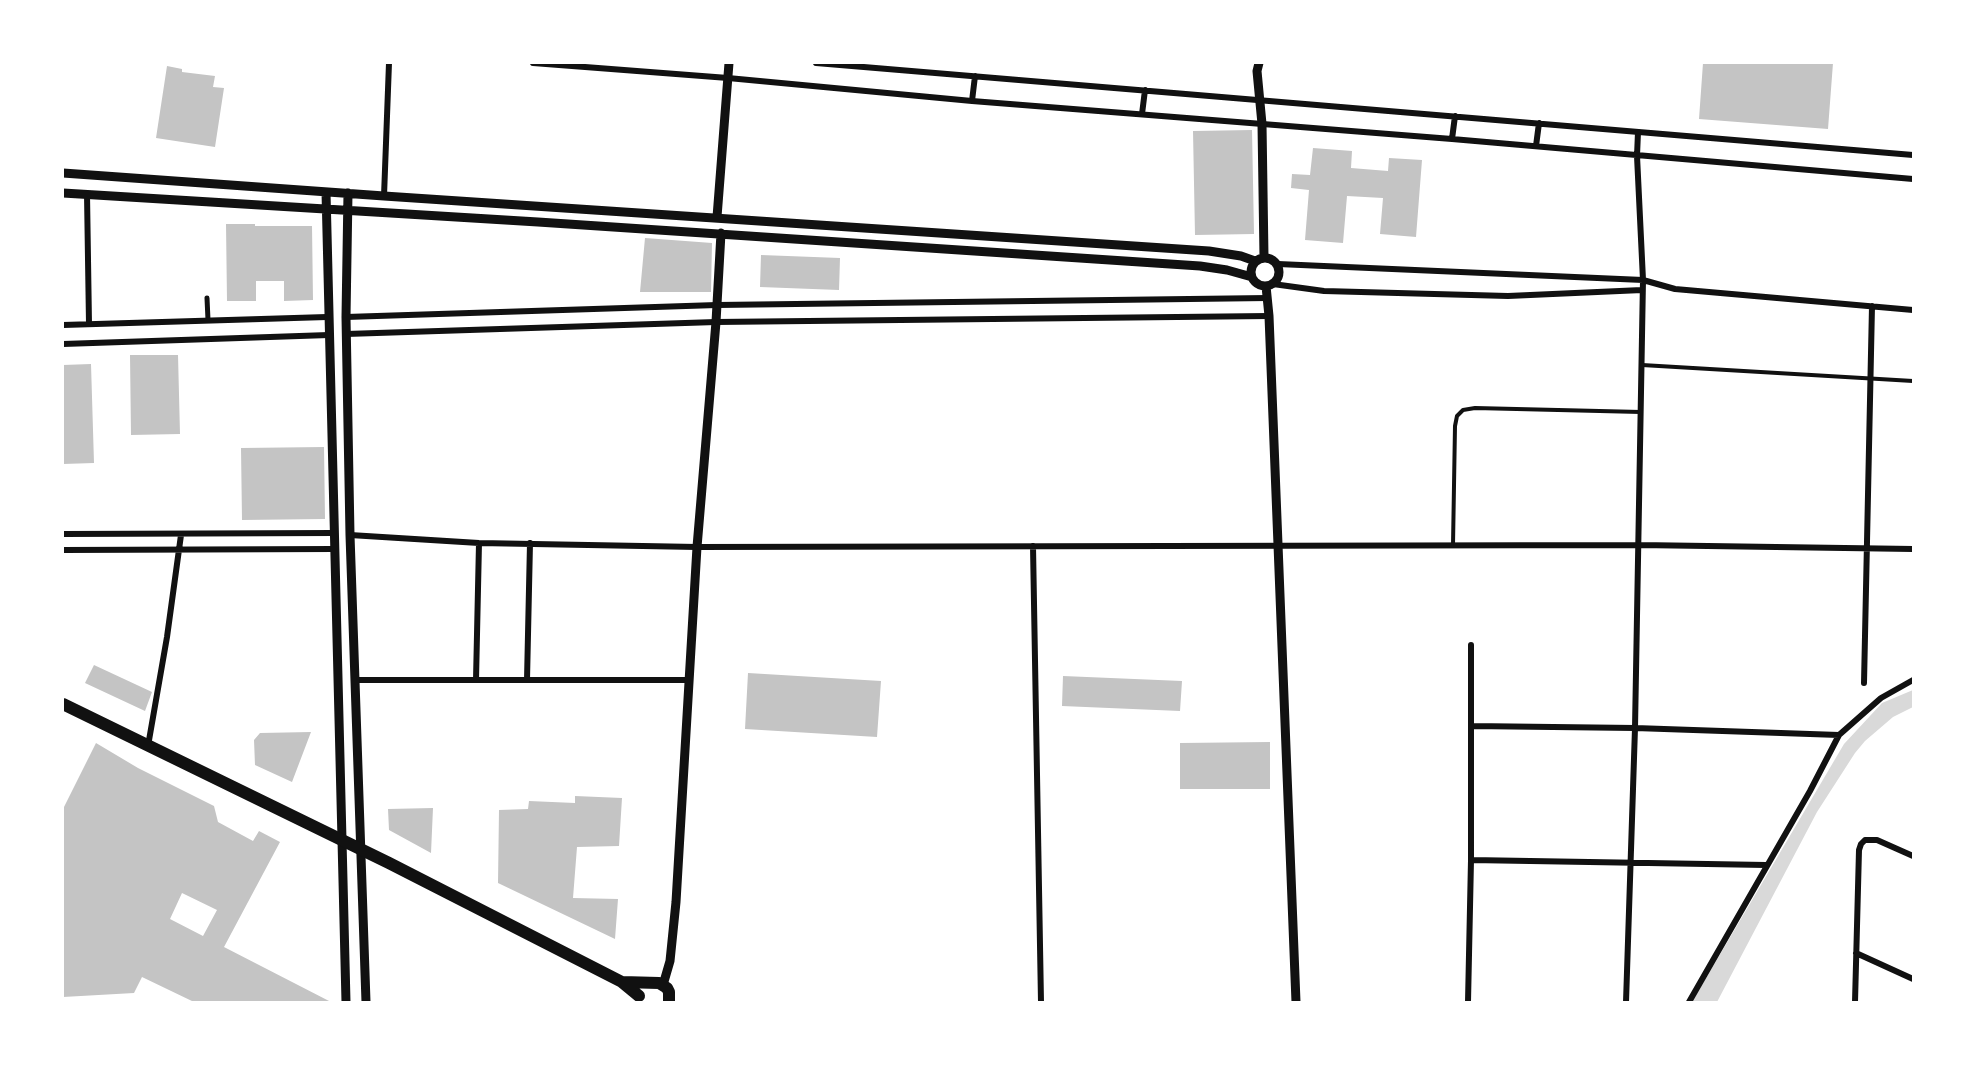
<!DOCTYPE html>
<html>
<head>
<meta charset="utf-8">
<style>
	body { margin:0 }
	#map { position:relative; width:1976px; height:1065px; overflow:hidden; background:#fff; font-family:Raleway,sans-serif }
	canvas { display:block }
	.frame { position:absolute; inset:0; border:64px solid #fff; pointer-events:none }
</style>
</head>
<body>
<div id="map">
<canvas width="1976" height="1065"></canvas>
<div class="frame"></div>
</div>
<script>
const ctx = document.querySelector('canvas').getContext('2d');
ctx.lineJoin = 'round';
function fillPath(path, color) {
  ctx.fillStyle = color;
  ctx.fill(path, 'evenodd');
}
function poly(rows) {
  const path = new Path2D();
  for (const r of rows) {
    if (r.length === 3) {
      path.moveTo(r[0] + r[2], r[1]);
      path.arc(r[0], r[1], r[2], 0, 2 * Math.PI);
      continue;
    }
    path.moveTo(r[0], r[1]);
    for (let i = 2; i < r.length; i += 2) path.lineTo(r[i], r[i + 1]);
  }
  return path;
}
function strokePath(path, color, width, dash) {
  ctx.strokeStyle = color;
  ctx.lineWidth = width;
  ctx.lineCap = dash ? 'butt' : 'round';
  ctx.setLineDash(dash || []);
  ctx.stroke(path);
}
fillPath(poly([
	[1913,690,1913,707,1893,717,1865,741,1855,753,1817,812,1717,1002,1692,1002,1844,744,1882,703]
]), '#d9d9d9');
fillPath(poly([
	[1703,63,1833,63,1828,129,1699,119],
	[167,66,182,69,182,72,215,76,213,87,224,88,215,147,156,138],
	[1252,130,1254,234,1195,235,1193,131],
	[1313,148,1352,151,1351,168,1388,171,1389,158,1422,160,1416,237,1380,234,1383,198,1347,196,1343,243,1305,240,1309,190,1291,188,1292,174,1310,175],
	[226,224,255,224,255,226,312,226,313,300,284,301,284,281,256,281,256,301,227,301],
	[645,238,712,243,711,292,640,292],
	[761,255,840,258,839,290,760,287],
	[130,355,178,355,180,434,131,435],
	[91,364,94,463,63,464,63,365],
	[324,447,325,519,242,520,241,448],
	[94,665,152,692,145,711,85,683],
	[748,673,881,681,877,737,745,729],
	[1063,676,1182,681,1180,711,1062,706],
	[311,732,292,782,255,765,254,740,260,733],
	[1270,742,1270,789,1180,789,1180,743],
	[96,743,138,768,214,806,218,822,253,841,259,831,280,842,224,947,331,1002,194,1002,142,977,134,993,63,997,63,809],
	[182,893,217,910,203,936,170,919],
	[575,796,622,798,619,846,577,847,573,898,618,899,615,939,498,883,499,810,528,809,529,801,575,803],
	[433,808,431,853,389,830,388,809]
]), '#c4c4c4');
strokePath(poly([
	[1642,365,1913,381],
	[1453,545,1455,426,1457,416,1463,410,1475,408,1641,412]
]), '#111', 4);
strokePath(poly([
	[207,298,208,320]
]), '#111', 5);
strokePath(poly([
	[533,63,728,78,972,101,1452,139,1913,179],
	[816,63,1913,155],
	[972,101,975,76],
	[1142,114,1145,90],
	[1452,139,1455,116],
	[1536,146,1539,123],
	[87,194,89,324],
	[384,196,389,63],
	[1278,264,1643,280,1675,289,1913,310],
	[1273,284,1324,291,1508,296,1642,290],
	[346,317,717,305,1268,298],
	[63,325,327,317],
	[346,334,716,322,1269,316],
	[63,344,329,335],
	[63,534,334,533],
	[350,535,479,543,697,547,1639,545,1913,549],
	[1033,546,1041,1002],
	[63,550,334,549],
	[355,680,689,680],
	[476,680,479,543],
	[527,680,530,543],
	[1864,683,1872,306],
	[1471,726,1635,728,1839,735],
	[148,746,167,637,181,535],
	[1471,860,1766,865],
	[1856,953,1913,979],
	[1468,1002,1471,860,1471,645],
	[1626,1002,1635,728,1643,280,1637,156,1638,132],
	[1689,1002,1810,791,1839,735,1881,698,1913,680],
	[1855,1002,1859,850,1861,844,1865,840,1877,840,1913,856]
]), '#111', 6);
strokePath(poly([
	[1259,63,1257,71,1262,124,1264,257],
	[63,173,384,196,1209,251,1241,256,1255,261],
	[326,192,346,1002],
	[63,193,538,222,1200,266,1227,270,1252,277],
	[348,193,346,317,350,535,366,1002],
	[717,217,729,63],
	[1265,272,14],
	[1266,286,1269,316,1296,1002],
	[663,985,670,961,676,902,697,547,716,322,721,233]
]), '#111', 9);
strokePath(poly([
	[63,704,389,863,622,982,639,996],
	[622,982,659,983,667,988,669,992,669,1002]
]), '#111', 12);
</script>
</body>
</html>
